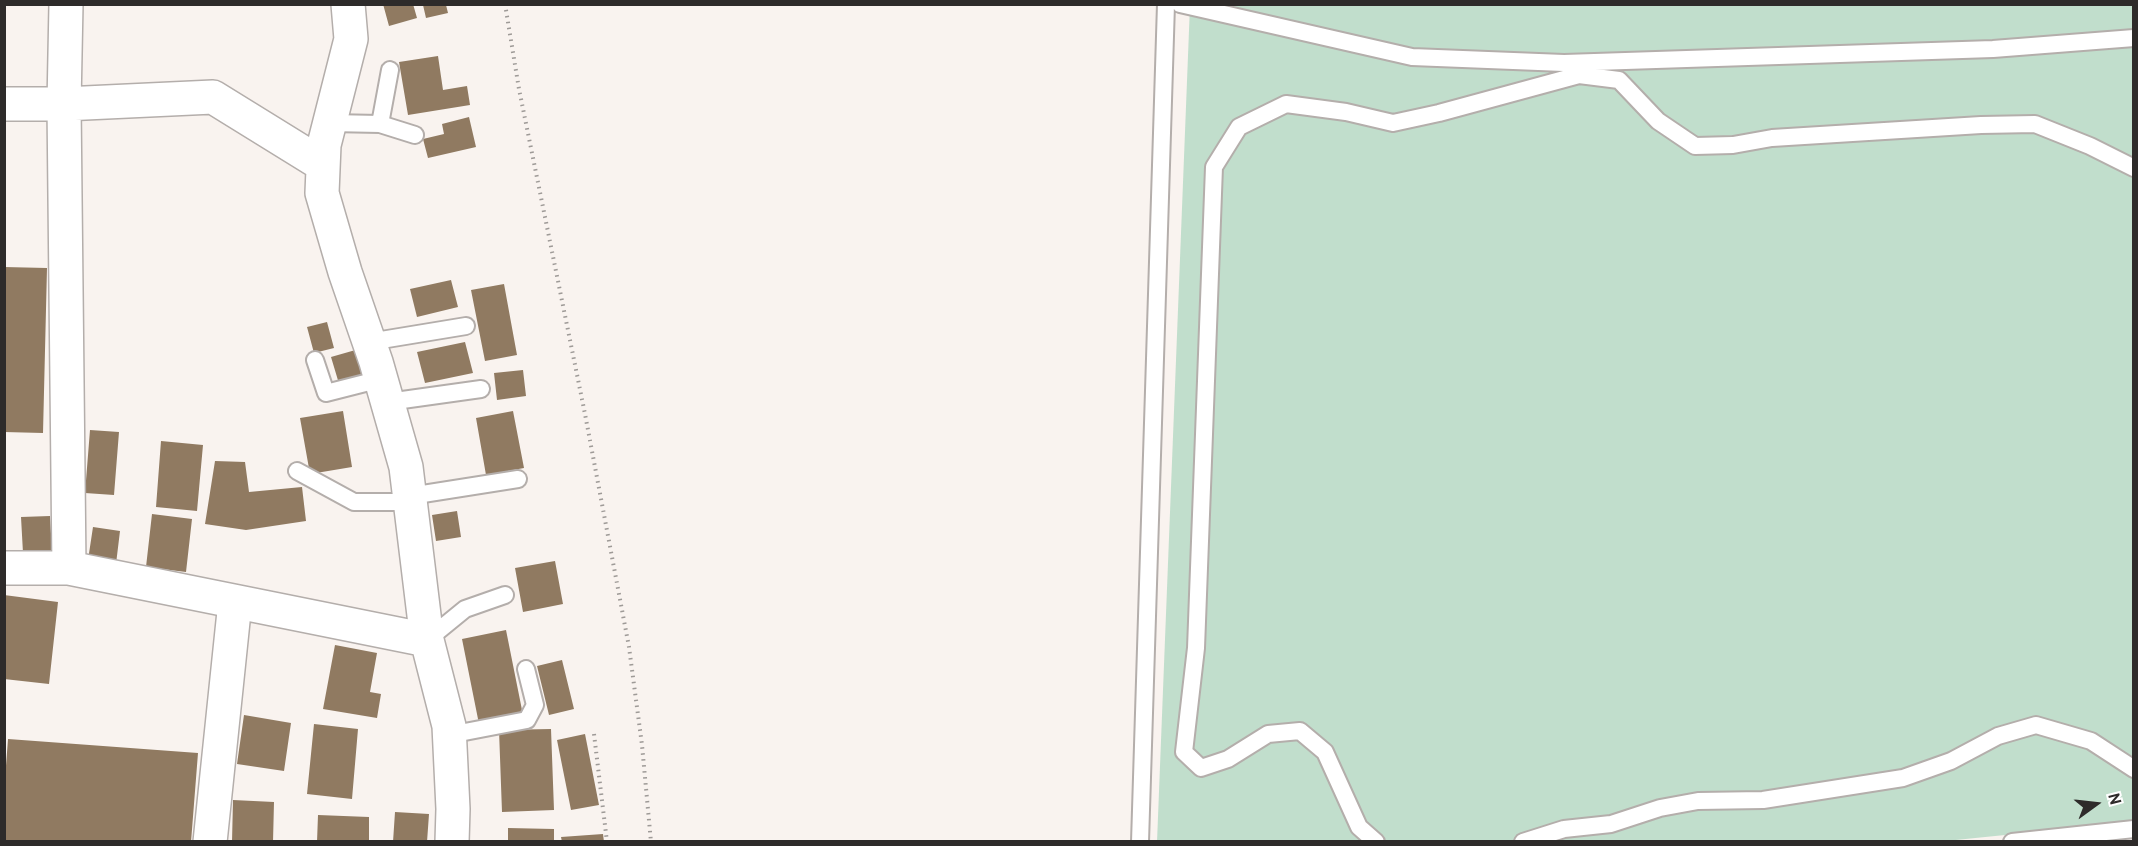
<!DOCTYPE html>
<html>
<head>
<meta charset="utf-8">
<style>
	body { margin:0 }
	#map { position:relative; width:2138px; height:846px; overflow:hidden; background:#f9f3ef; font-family:Overpass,sans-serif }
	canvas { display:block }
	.frame { position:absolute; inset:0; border:6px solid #2e2b2a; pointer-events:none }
	.north { position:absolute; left:2066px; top:774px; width:60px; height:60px; -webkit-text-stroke:4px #fff; paint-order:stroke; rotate:75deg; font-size:16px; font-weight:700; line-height:24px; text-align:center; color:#2e2b2a }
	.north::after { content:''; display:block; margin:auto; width:21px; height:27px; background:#2e2b2a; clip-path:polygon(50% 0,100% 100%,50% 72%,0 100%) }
</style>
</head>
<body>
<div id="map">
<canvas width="2138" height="846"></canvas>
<div class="frame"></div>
<div class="north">N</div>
</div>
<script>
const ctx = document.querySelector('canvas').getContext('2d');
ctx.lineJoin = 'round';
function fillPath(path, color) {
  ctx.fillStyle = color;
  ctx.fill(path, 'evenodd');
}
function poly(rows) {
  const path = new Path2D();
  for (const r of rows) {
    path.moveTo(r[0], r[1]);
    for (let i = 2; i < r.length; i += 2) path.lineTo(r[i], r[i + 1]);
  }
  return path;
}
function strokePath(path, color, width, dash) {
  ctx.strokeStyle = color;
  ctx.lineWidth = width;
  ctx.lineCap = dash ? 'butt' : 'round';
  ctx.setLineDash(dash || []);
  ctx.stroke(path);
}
fillPath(poly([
	[1190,5,2133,5,2133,822,1936,842,1157,842]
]), '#c1decc');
fillPath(poly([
	[383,4,413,4,417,18,389,26],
	[423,5,446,5,448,13,426,18],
	[438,56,443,90,467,86,470,105,408,115,399,62],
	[469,117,476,147,428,158,423,139,444,134,442,124],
	[4,267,47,268,43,433,4,432],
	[451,280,458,307,417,317,410,289],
	[504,284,517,355,485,361,471,290],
	[327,322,334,348,314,353,307,327],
	[465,342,473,373,425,383,417,352],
	[359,349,368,379,340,387,331,357],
	[523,370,526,396,497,400,494,373],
	[343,411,352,467,310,474,300,418],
	[513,411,524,468,486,475,476,418],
	[90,430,119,432,114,495,85,493],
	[161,441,203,445,197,511,156,507],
	[215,461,245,462,249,492,302,487,306,521,246,530,205,524],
	[457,511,461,537,436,541,432,515],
	[152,514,192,519,186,572,146,567],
	[50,516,52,551,23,553,21,517],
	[93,527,120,531,116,564,88,560],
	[555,561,563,604,523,612,515,568],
	[4,595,58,602,49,684,4,679],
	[506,630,523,715,479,724,462,639],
	[335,645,377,653,370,692,381,694,377,718,323,709],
	[562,660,574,709,549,715,537,666],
	[244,715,291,723,284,771,237,764],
	[314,724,358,729,352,799,307,794],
	[551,729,554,810,502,812,499,730],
	[585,734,599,805,571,810,557,740],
	[8,739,198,753,191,842,4,842,4,792],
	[233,800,274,802,273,842,232,842],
	[395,812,429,814,427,842,393,842],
	[318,815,369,817,369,842,317,842],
	[508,828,554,829,554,842,508,842],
	[603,834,604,842,562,842,561,837]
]), '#907a61');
const lane = poly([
	[1180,4,1412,57,1564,63,1993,49,2134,38],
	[330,123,380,124,415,135],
	[380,124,390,70],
	[369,342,466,326],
	[315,360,326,393,381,379],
	[388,402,481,389],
	[297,471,354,502,411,502],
	[410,496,518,479],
	[427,640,465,609,505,595],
	[449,735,527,720,535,705,526,669],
	[1140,842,1166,4],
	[1376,842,1359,827,1325,752,1300,731,1268,734,1228,759,1201,768,1184,752,1196,648,1214,167,1239,127,1286,104,1346,112,1393,123,1439,113,1579,75,1619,80,1658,121,1695,146,1733,145,1772,138,1981,125,2035,124,2090,146,2134,168],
	[1523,842,1564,829,1611,824,1660,808,1698,801,1763,800,1903,778,1951,761,1998,736,2036,725,2091,741,2134,769],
	[2012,842,2134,829]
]);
const street = poly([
	[66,4,64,104,69,568],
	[348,4,351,39,324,145,322,193,345,272,376,362,406,467,427,640,449,726,453,809,452,842],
	[4,104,64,104,213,97,323,165],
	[4,568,69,568,427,640],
	[210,842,235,602]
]);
strokePath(lane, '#b4aeab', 20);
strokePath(street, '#b4aeab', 36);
strokePath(poly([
	[505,4,519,89,585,414,629,647,642,745,651,842],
	[594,734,607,842]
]), '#9e9a97', 4, [1.5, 4.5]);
strokePath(lane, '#fff', 16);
strokePath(street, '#fff', 33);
</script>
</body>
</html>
